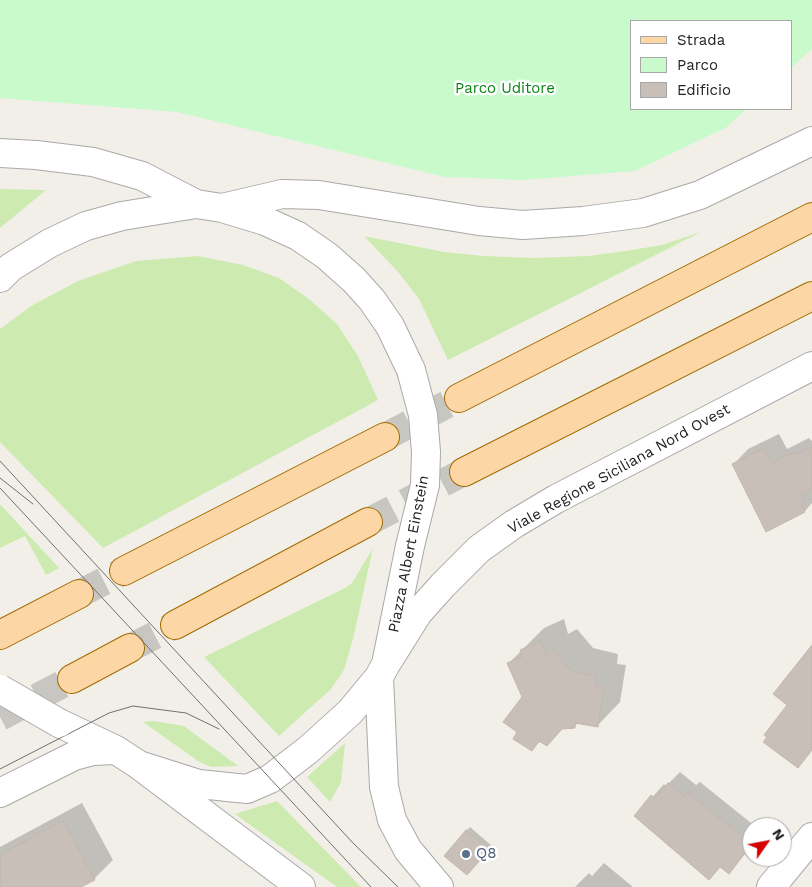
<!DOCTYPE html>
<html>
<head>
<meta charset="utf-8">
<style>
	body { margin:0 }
	#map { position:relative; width:812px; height:887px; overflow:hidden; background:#f2efe9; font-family:"Work Sans",sans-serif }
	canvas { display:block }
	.legend { position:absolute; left:630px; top:20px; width:162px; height:90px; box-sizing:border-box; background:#fff; border:1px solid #a7a7a7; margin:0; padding:6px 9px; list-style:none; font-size:15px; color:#222 }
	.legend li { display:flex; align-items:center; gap:10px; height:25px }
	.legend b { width:25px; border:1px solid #a7a7a7 }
	.north { position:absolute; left:742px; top:817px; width:50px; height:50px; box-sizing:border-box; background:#fff; border:1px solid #a7a7a7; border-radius:50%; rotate:57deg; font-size:14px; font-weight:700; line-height:20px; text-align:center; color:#222 }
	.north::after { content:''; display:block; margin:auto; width:18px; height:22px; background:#d40000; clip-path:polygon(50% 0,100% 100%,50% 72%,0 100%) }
</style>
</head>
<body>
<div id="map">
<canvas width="812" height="887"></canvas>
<ul class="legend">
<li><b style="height:6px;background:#fcd6a4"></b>Strada</li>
<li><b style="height:14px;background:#c8facc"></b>Parco</li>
<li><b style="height:14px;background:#c7bfb8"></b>Edificio</li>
</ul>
<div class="north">N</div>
</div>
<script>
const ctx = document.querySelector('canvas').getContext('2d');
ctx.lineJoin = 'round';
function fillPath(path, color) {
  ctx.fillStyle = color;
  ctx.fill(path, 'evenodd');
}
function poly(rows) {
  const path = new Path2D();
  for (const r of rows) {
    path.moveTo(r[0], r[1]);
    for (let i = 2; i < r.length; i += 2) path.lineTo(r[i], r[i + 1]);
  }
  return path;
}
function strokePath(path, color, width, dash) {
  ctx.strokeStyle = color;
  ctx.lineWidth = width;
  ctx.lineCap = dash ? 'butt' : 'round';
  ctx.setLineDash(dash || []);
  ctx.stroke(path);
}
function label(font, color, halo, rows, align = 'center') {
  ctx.font = font + ' "Work Sans",sans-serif';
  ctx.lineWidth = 5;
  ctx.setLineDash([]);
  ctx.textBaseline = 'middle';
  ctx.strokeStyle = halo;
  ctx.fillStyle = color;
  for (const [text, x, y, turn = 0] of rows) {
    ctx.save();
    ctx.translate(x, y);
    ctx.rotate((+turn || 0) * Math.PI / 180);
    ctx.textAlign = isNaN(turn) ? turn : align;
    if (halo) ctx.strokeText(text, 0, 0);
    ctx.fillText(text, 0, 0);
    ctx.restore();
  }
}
fillPath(poly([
	[0,189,46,190,0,228],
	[701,232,448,360,419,299,399,273,364,236,444,252,484,256,534,258,589,256,625,251,662,245],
	[198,256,243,265,279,278,309,299,337,324,358,356,378,400,103,548,0,442,0,329,31,306,78,281,136,261],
	[0,504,59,568,46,575,25,536,0,548],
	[373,548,354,635,344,670,331,689,279,736,204,657,345,588,352,583],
	[154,721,184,726,238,766,211,767,198,761,143,722],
	[345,743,341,782,330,802,307,777],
	[277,801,361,887,337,887,235,814]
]), '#cdebb0');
fillPath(poly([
	[0,0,812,0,812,49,791,68,791,21,631,21,631,109,746,109,727,127,635,171,523,180,445,177,177,112,0,98]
]), '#c8facc');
fillPath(poly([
	[779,434,787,449,809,438,812,441,812,503,805,511,766,530,734,464,748,449],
	[564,619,568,634,577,629,593,648,618,654,617,664,626,665,620,702,598,725,579,722,574,727,564,727,547,744,541,741,532,749,519,732,524,698,508,664,544,628],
	[680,772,696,785,700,782,756,827,752,827,752,846,729,872,721,866,709,878,636,816,664,784,666,786],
	[82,803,113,860,94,879,79,887,0,887,0,847],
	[470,827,492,846,470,870,466,831],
	[604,863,633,887,575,887,589,873,592,876]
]), '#0003');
const building = poly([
	[812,447,812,488,801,494,805,501,801,503,805,512,766,532,732,464,764,448,772,463,794,452,796,455,812,447],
	[541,641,546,656,554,651,571,671,596,676,595,686,604,687,598,727,575,723,575,728,562,729,547,746,539,741,532,751,513,739,517,732,503,722,522,697,507,663,522,657,520,650,541,641],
	[812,645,812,750,798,768,763,742,767,737,764,735,787,705,773,694,812,645],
	[668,783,684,796,687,792,752,844,729,874,720,867,709,880,634,816,651,795,655,798,668,783],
	[63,821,95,880,81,887,0,887,0,855,63,821],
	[466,830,489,850,467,875,444,856,466,830]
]);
fillPath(building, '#c7bfb8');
strokePath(building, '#c4b6ab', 1);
strokePath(poly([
	[385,437,459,398],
	[368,522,464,472],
	[79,594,124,571],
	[130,648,175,625],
	[0,717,72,679]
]), '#c8c6c1', 28, [28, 14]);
const minor = poly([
	[0,153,36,155,93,162,142,176,196,204],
	[222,208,282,194,319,195,479,221,523,225,583,221,643,213,700,195,812,141],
	[0,278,11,267,50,243,86,226,122,216,196,204,222,208,265,221,298,236,327,256,354,280,372,300,390,326,411,370],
	[386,664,418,613,443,585,479,549,514,524,556,499,812,366],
	[379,677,384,787,392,820,408,850,439,887],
	[59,723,116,750,139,765,301,887],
	[139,765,199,784,247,789,270,779,308,750,350,712,379,677,386,664,410,546],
	[0,793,74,756,93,751,116,750],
	[771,887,812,837]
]);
const major = poly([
	[459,398,812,217],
	[464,472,812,296],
	[124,571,385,437],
	[175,625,368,522],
	[0,635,79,594],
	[72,679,130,648]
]);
strokePath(minor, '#a9a9a9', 30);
strokePath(major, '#a06b00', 30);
strokePath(minor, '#fff', 28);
strokePath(major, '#fcd6a4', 28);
strokePath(poly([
	[0,461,353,843,398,887],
	[0,478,33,504],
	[0,488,371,887],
	[0,769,109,713,133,706,186,713,219,729]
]), '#707070', 1);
const minorBridge = poly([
	[410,546,425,485,426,452,423,415,411,370],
	[0,689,59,723]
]);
strokePath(minorBridge, '#a9a9a9', 30, []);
strokePath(minorBridge, '#fff', 28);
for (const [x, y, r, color] of [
	[466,854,5,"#5c6f8a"]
]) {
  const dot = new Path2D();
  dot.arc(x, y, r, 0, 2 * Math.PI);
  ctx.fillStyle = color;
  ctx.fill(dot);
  strokePath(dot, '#fff', 2);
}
label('15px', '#0c8416', '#fff', [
	["Parco Uditore",505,89]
]);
label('15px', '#222', '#fff', [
	["Viale Regione Siciliana Nord Ovest",619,469,-29],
	["Piazza Albert Einstein",409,554,-79]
]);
label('15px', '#4e5e75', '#fff', [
	["Q8",476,854]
], 'left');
</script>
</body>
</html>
